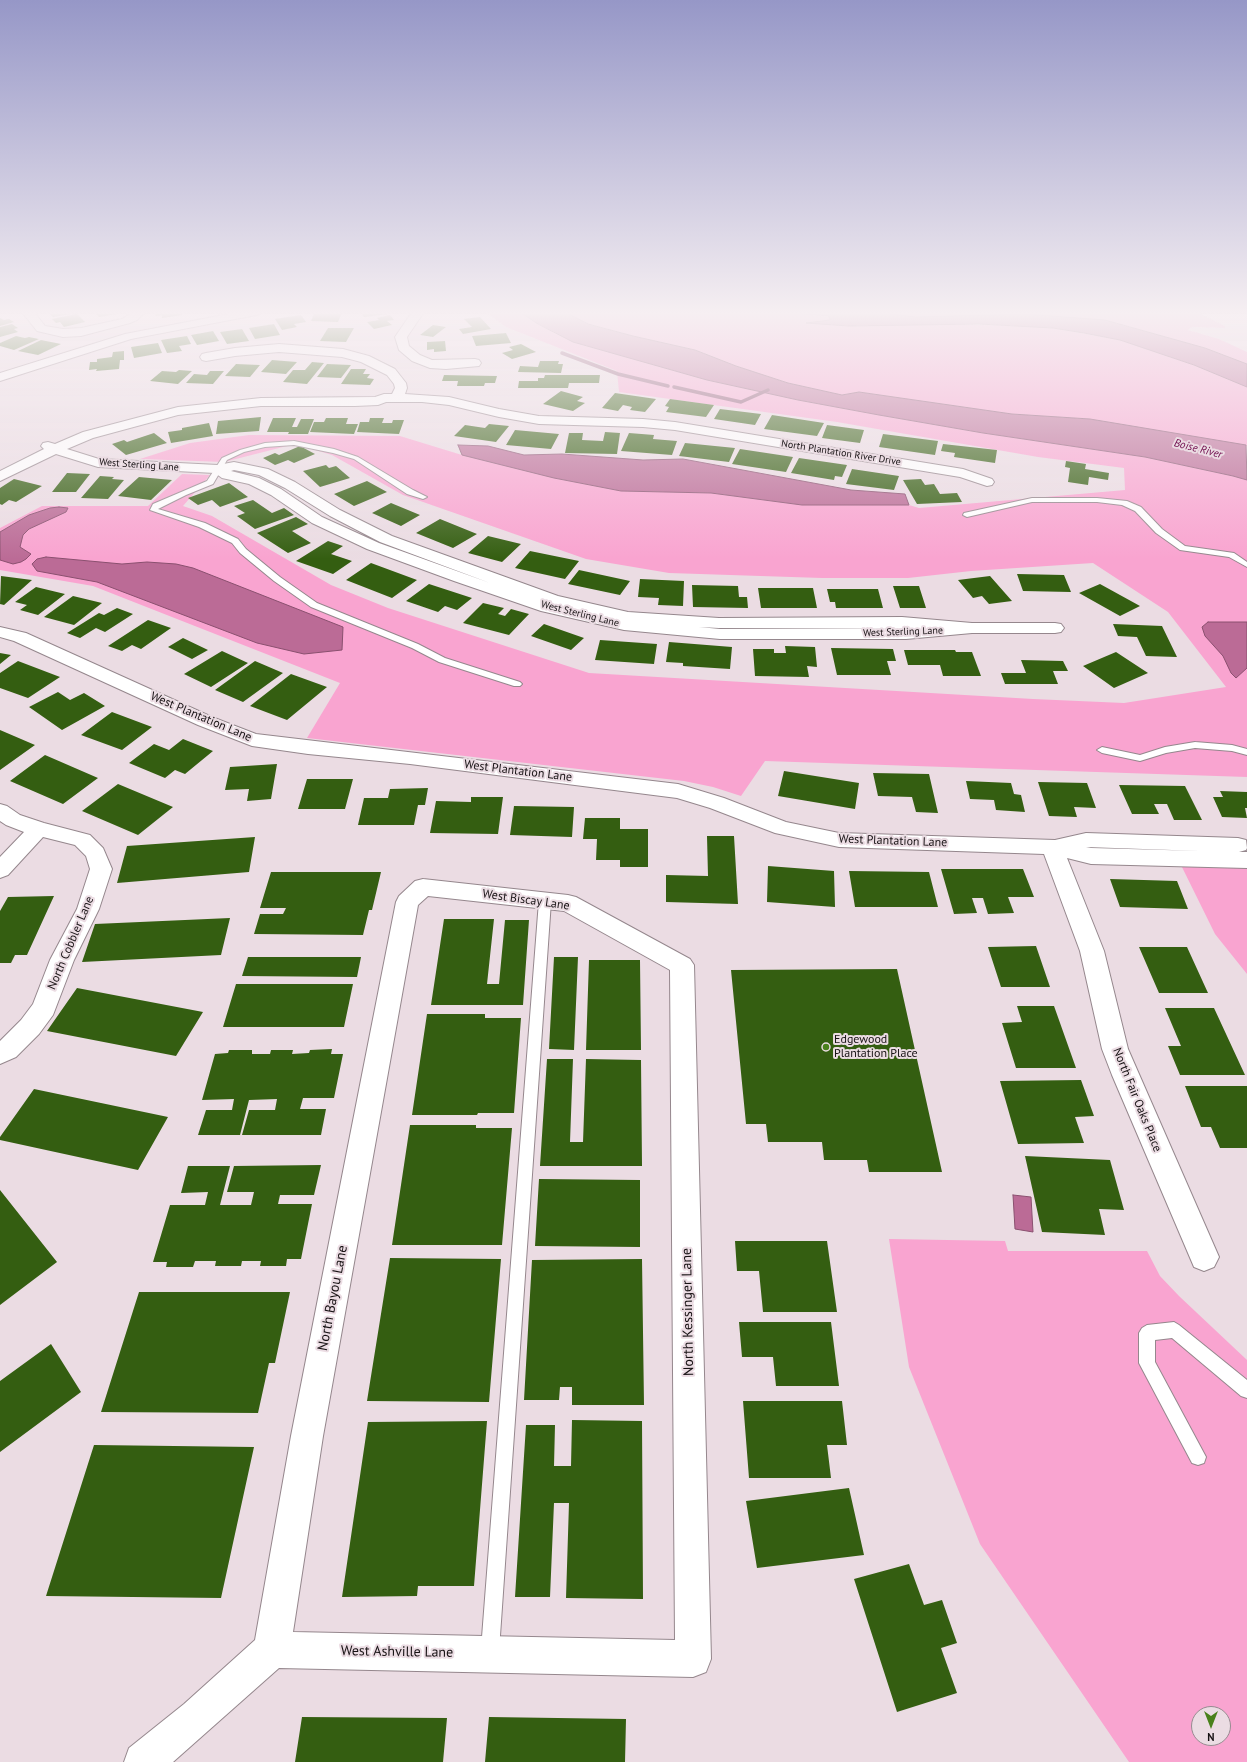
<!DOCTYPE html>
<html>
<head>
<meta charset="utf-8">
<style>
	body { margin:0 }
	#map { position:relative; width:1247px; height:1762px; overflow:hidden; background:#ebdce3; font-family:"PT Sans",sans-serif }
	canvas { display:block }
	.north { position:absolute; left:1191px; top:1706px; width:40px; height:40px; box-sizing:border-box; background:#ebdce3; border:1px solid #968b90; border-radius:50%; rotate:180deg; font-size:11px; font-weight:700; line-height:16px; text-align:center; color:#171214 }
	.north::after { content:''; display:block; margin:auto; width:14px; height:18px; background:#49811b; clip-path:polygon(50% 0,100% 100%,50% 72%,0 100%) }
</style>
</head>
<body>
<div id="map">
<canvas width="1247" height="1762"></canvas>
<div class="north">N</div>
</div>
<script>
const ctx = document.querySelector('canvas').getContext('2d');
ctx.lineJoin = 'round';
function fillPath(path, color) {
  ctx.fillStyle = color;
  ctx.fill(path, 'evenodd');
}
function poly(rows) {
  const path = new Path2D();
  for (const r of rows) {
    path.moveTo(r[0], r[1]);
    for (let i = 2; i < r.length; i += 2) path.lineTo(r[i], r[i + 1]);
  }
  return path;
}
function strokePath(path, color, width, dash) {
  ctx.strokeStyle = color;
  ctx.lineWidth = width;
  ctx.lineCap = dash ? 'butt' : 'round';
  ctx.setLineDash(dash || []);
  ctx.stroke(path);
}
function label(font, color, halo, rows, align = 'center') {
  ctx.font = font + ' "PT Sans",sans-serif';
  ctx.lineWidth = 4;
  ctx.setLineDash([]);
  ctx.textBaseline = 'middle';
  ctx.strokeStyle = halo;
  ctx.fillStyle = color;
  for (const [text, x, y, turn = 0] of rows) {
    ctx.save();
    ctx.translate(x, y);
    ctx.rotate((+turn || 0) * Math.PI / 180);
    ctx.textAlign = isNaN(turn) ? turn : align;
    if (halo) ctx.strokeText(text, 0, 0);
    ctx.fillText(text, 0, 0);
    ctx.restore();
  }
}
fillPath(poly([
	[486,312,520,312,538,324,573,342,707,380,798,400,879,415,983,433,1145,457,1233,476,1247,480,1247,777,765,761,741,796,713,787,684,781,307,738,340,683,93,586,0,570,0,528,42,506,148,506,182,474,210,475,183,506,212,516,331,585,388,608,589,673,1033,699,1124,703,1226,687,1168,612,1093,563,971,571,908,578,822,578,669,573,586,559,403,495,332,455,295,444,224,462,140,459,190,443,249,435,400,436,462,455,554,478,621,491,711,493,802,505,909,505,919,508,1125,490,1124,468,1038,457,837,422,619,392,617,371,506,327],
	[565,312,784,312,829,317,831,320,809,323,849,326,939,324,1026,326,1053,328,1120,340,1194,365,1247,387,1247,446,1090,419,1012,414,859,392,842,395,788,383,736,366,695,350,633,336,588,324],
	[875,312,1196,312,1225,326,1225,328,1192,327,1188,330,1219,339,1247,352,1247,364,1205,348,1105,320,1025,314,916,317],
	[1180,863,1247,864,1247,974,1215,934],
	[889,1239,1005,1241,1008,1251,1147,1251,1160,1276,1179,1296,1247,1360,1247,1762,1129,1762,980,1544,909,1367],
	[1199,1714,1223,1714,1223,1738,1199,1738]
]), '#f9a4d0');
const water = poly([
	[520,312,565,312,588,324,633,336,695,350,736,366,788,383,842,395,859,392,1012,414,1090,419,1246,445,1247,480,1233,476,1145,457,983,433,879,415,798,400,707,380,573,342,538,324,520,312],
	[784,312,875,312,916,317,1025,314,1105,320,1205,348,1247,364,1247,387,1194,365,1120,340,1084,333,1053,328,979,324,849,326,806,323,830,320,829,316,784,312],
	[458,445,488,446,524,455,562,454,643,460,683,459,851,490,905,494,909,505,802,505,711,493,621,491,554,478,462,455,458,445],
	[59,507,68,508,66,512,29,529,23,535,20,547,31,554,26,559,21,562,13,564,0,560,0,532,29,515,50,508,59,507],
	[46,557,122,564,147,562,176,564,193,568,343,627,342,650,304,654,257,643,97,582,37,571,32,564,37,559,46,557],
	[1208,622,1247,622,1247,668,1236,678,1231,673,1223,656,1205,636,1202,627,1208,622],
	[1013,1195,1031,1197,1033,1232,1015,1229,1013,1195]
]);
fillPath(water, '#bb6b96');
strokePath(water, '#8a506f', 1);
strokePath(poly([
	[562,353,618,374,668,386],
	[674,387,741,402,768,390]
]), '#8a506f', 3.5);
fillPath(poly([
	[52,312,75,312,75,313,53,317,50,314,54,313],
	[95,312,122,312,122,313,99,317],
	[155,312,181,312,182,315,162,318,162,315,156,316],
	[315,312,342,312,338,322,311,321],
	[364,312,395,312,395,313,364,317,362,314,365,313],
	[77,314,85,322,64,327,60,322,56,323,52,319],
	[301,315,306,322,294,324,297,327,282,330,275,319],
	[390,315,394,320,387,321,392,325,374,329,367,322,379,320,377,318],
	[480,317,491,329,463,334,459,329,472,327,464,319],
	[0,318,4,320,9,319,14,322,0,326],
	[12,324,18,328,14,329,18,332,0,337,0,327],
	[274,324,280,335,255,339,249,328],
	[433,325,446,327,433,337,420,335],
	[328,328,354,328,346,342,320,341],
	[242,329,249,341,227,344,220,332],
	[213,331,219,341,197,345,191,335],
	[506,333,511,343,476,346,472,336],
	[16,336,25,338,29,337,39,339,14,350,0,346,0,343],
	[187,336,191,344,179,346,182,351,167,353,161,340],
	[41,340,61,344,38,355,18,351],
	[445,341,446,351,434,352,434,349,427,350,427,342],
	[158,343,162,353,134,358,131,347],
	[521,344,536,352,512,359,502,353,513,350,509,347],
	[124,351,124,360,120,360,119,369,96,371,97,369,89,370,90,362,97,362,97,359,112,357,113,352],
	[272,360,297,362,286,374,261,372],
	[540,361,559,361,558,364,563,364,561,373,518,372,520,366,538,367],
	[312,362,324,363,307,384,283,382,293,370,305,370],
	[236,364,260,365,250,377,225,376],
	[327,364,351,365,341,378,317,377],
	[351,369,366,369,363,374,370,374,367,378,374,379,370,385,341,384],
	[179,370,192,371,178,384,150,381,162,371,176,372],
	[210,371,224,371,213,384,186,383,194,374,207,375],
	[444,375,497,376,495,383,485,383,484,386,457,386,458,381,442,381],
	[545,375,600,375,599,383,569,383,568,388,518,388,519,381,538,381,538,378,544,378],
	[561,391,583,397,577,401,585,403,573,411,543,404],
	[615,393,656,399,645,412,630,410,632,407,623,405,618,411,602,408],
	[670,399,714,405,706,417,666,412,669,407,665,406],
	[720,409,761,414,755,425,714,419],
	[772,415,824,423,817,436,764,429],
	[261,417,259,431,216,434,218,421],
	[273,418,296,418,292,427,297,427,301,419,314,419,308,434,288,434,289,432,267,432],
	[326,418,348,418,346,424,358,424,354,434,310,432,314,422,324,422],
	[370,418,384,418,382,423,392,423,393,420,404,420,399,434,357,432,360,422,369,422],
	[209,423,213,436,171,443,168,432,182,430,182,428],
	[489,424,509,426,496,442,454,436,465,425,485,428],
	[827,425,864,430,860,443,822,438],
	[515,430,559,434,551,449,506,445],
	[605,432,620,433,617,454,565,453,569,433,583,433,582,440,603,441],
	[154,433,167,443,126,455,112,444,124,440,127,442],
	[629,433,654,435,653,439,677,441,672,455,621,451],
	[883,434,938,441,935,455,879,447],
	[685,443,735,448,729,462,679,456],
	[943,444,997,450,995,463,954,457,955,453,941,451],
	[300,446,315,454,294,463,288,460,275,465,263,458,275,453,279,455],
	[740,449,793,457,786,472,732,464],
	[799,458,847,465,842,477,835,476,834,480,791,473],
	[1066,461,1086,464,1085,469,1109,473,1108,480,1089,477,1088,485,1068,482,1070,468,1065,467],
	[326,465,329,468,336,466,350,478,320,487,303,471],
	[852,469,899,476,894,490,846,484],
	[67,473,90,474,76,492,52,492],
	[100,476,114,477,112,479,124,480,108,499,81,498],
	[139,477,172,480,151,500,118,496],
	[14,479,42,486,16,502,9,500,2,505,0,504,0,488],
	[921,479,925,485,934,484,940,494,957,493,962,502,917,504,903,480],
	[367,481,387,492,354,506,334,494],
	[229,483,248,497,220,507,212,500,198,505,188,498],
	[253,500,272,513,284,508,294,515,255,529,237,516,245,513,234,506],
	[391,503,420,515,401,526,372,513],
	[296,517,308,524,292,531,311,543,288,553,257,533],
	[440,519,477,534,453,548,416,533],
	[488,536,521,544,502,562,468,553],
	[328,541,343,546,331,554,352,561,333,574,296,561],
	[530,551,579,561,565,579,515,568],
	[371,563,417,580,392,598,346,580],
	[579,570,630,581,620,595,568,584],
	[1017,574,1064,575,1071,592,1023,591],
	[1,576,32,580,4,605,0,604],
	[990,576,1012,601,989,604,982,596,973,598,958,580],
	[640,579,684,581,683,606,658,605,659,598,638,597],
	[429,584,472,598,457,610,445,606,438,612,406,601],
	[1100,584,1140,606,1120,616,1079,593],
	[692,585,738,586,739,597,747,597,748,608,693,607],
	[893,586,919,586,926,608,900,608],
	[36,587,65,594,38,615,20,610,27,605,15,602],
	[758,588,813,588,817,608,761,608],
	[827,589,878,589,883,608,836,608,835,602,830,602],
	[73,596,102,603,74,625,44,617],
	[483,603,504,608,498,614,505,616,511,609,529,614,509,635,463,623],
	[117,608,133,614,105,632,96,628,80,638,67,633,99,613,104,615],
	[148,620,171,628,141,649,132,645,122,651,108,646],
	[544,624,584,638,571,650,531,636],
	[1113,624,1162,626,1177,657,1146,656,1137,637,1118,636],
	[183,638,208,650,192,659,168,647],
	[600,640,657,644,654,664,595,660],
	[669,642,732,647,730,669,683,666,683,663,666,662],
	[785,646,815,647,817,667,807,666,809,677,755,676,753,649,774,649,774,653,786,653],
	[831,648,893,649,896,661,887,661,891,675,837,675],
	[904,650,955,650,956,652,972,652,981,676,943,676,940,665,908,665],
	[222,651,248,663,211,687,184,674],
	[1116,652,1148,673,1114,688,1083,666],
	[0,653,11,655,0,664],
	[1021,660,1063,661,1068,671,1053,671,1058,684,1005,684,1001,673,1026,673],
	[18,661,60,677,28,698,0,688,0,673],
	[255,661,283,673,243,702,215,690],
	[291,674,327,687,287,720,250,706],
	[58,692,70,700,84,693,105,706,62,730,29,707],
	[112,712,152,727,122,750,81,735],
	[0,730,35,745,0,770],
	[183,739,213,751,185,774,175,770,165,778,129,763,154,744,169,750],
	[45,755,98,778,63,804,10,781],
	[277,764,271,799,247,801,249,789,225,790,230,767],
	[784,771,859,783,855,809,778,796],
	[873,773,929,774,938,813,916,812,912,797,878,796],
	[307,779,353,779,345,809,298,809],
	[966,781,1011,783,1014,794,1021,795,1025,812,996,810,994,800,970,799],
	[1038,782,1087,783,1096,808,1074,807,1077,817,1049,816],
	[118,784,173,807,138,835,82,811],
	[1119,785,1185,786,1202,820,1174,820,1167,804,1154,804,1159,814,1132,814],
	[428,788,425,805,418,805,414,825,358,825,364,798,388,798,390,789],
	[1220,791,1247,792,1247,808,1245,808,1247,818,1222,817,1213,797,1223,797],
	[471,797,503,797,498,834,430,833,436,801,471,802],
	[514,806,574,807,572,837,510,835],
	[585,818,620,818,620,829,648,829,648,867,620,867,620,860,596,860,597,839,583,839],
	[707,836,734,836,738,904,666,902,666,875,708,876],
	[255,837,249,872,117,883,127,846],
	[768,866,834,871,835,907,767,902],
	[941,869,1023,869,1034,897,1008,897,1014,913,988,914,983,898,972,898,977,913,954,914],
	[849,871,929,872,938,907,855,907],
	[271,872,381,872,372,910,369,910,363,935,254,934,260,914,283,914,286,908,260,908],
	[1110,879,1177,881,1188,909,1120,907],
	[54,896,27,955,15,955,11,963,0,963,0,911,8,897],
	[230,918,221,955,82,962,95,924],
	[444,919,494,919,487,984,499,984,505,920,529,920,523,1005,431,1005],
	[1036,946,1050,987,1001,987,988,947],
	[1139,947,1187,947,1208,993,1159,993],
	[248,957,361,957,357,977,242,976],
	[554,957,578,957,574,1050,549,1049],
	[589,960,640,960,641,1050,586,1050],
	[897,969,942,1172,869,1172,867,1160,824,1160,822,1142,768,1142,766,1124,746,1124,731,970],
	[236,984,353,984,344,1027,223,1027],
	[77,988,203,1012,176,1056,47,1031],
	[1017,1006,1054,1006,1076,1068,1016,1068,1002,1023,1022,1022],
	[1165,1008,1214,1008,1245,1075,1180,1075,1168,1046,1181,1046],
	[427,1014,485,1014,485,1018,521,1018,514,1113,478,1113,477,1115,412,1115],
	[332,1049,331,1054,343,1054,334,1098,303,1098,300,1109,326,1109,321,1135,242,1135,249,1110,275,1110,277,1099,249,1100,240,1135,198,1135,206,1110,232,1110,234,1099,202,1100,215,1054,228,1053,229,1050,252,1050,252,1054,270,1054,271,1050,293,1050,292,1054,309,1053,310,1050],
	[547,1059,573,1059,570,1142,583,1142,586,1059,641,1060,642,1166,540,1166],
	[1081,1080,1094,1116,1075,1117,1084,1143,1018,1144,1000,1081],
	[1185,1086,1247,1086,1247,1148,1220,1148,1211,1127,1201,1127],
	[34,1089,168,1117,138,1170,0,1140,0,1137],
	[410,1125,476,1125,476,1128,512,1128,502,1245,392,1245],
	[1025,1156,1110,1160,1124,1210,1099,1209,1105,1235,1042,1232],
	[321,1165,314,1195,280,1195,278,1204,312,1204,301,1259,287,1259,286,1266,260,1266,261,1261,242,1261,241,1266,215,1266,216,1261,195,1261,193,1267,166,1267,167,1262,153,1262,170,1205,205,1205,208,1192,181,1193,188,1166,230,1166,220,1205,251,1205,254,1192,227,1192,234,1166],
	[539,1179,640,1180,640,1247,535,1246],
	[0,1190,57,1262,0,1305],
	[735,1241,827,1241,837,1312,763,1312,759,1271,737,1271],
	[390,1258,501,1259,489,1402,367,1401],
	[642,1259,644,1405,572,1405,572,1387,560,1387,559,1400,524,1400,532,1260],
	[139,1292,290,1292,275,1363,269,1363,258,1413,101,1412],
	[739,1322,831,1322,839,1386,776,1386,773,1357,742,1357],
	[51,1344,81,1392,0,1452,0,1381],
	[743,1401,842,1401,847,1445,827,1445,831,1478,749,1478],
	[572,1420,642,1421,643,1599,566,1598,569,1503,554,1503,550,1597,515,1597,526,1425,555,1425,554,1466,571,1466],
	[487,1421,474,1586,418,1586,417,1596,342,1597,368,1422],
	[94,1445,254,1447,221,1598,46,1596],
	[849,1488,864,1555,757,1568,746,1501],
	[909,1564,924,1605,942,1600,957,1643,941,1648,957,1693,897,1712,854,1579],
	[302,1717,447,1718,443,1762,295,1762],
	[489,1717,626,1719,625,1762,485,1762]
]), '#345e11');
const service = poly([
	[294,441,334,449,358,457,413,490,427,497,423,499,407,494,354,459,333,453,294,445,265,447,244,452,227,460,213,484,186,495,158,509,205,523,238,539,246,549,280,577,317,603,418,644,445,658,520,682,522,684,520,686,514,686,439,662,412,648,311,607,274,581,240,553,232,543,199,527,150,510,153,504,207,481,222,458,240,450,265,443,294,441],
	[1032,498,1097,498,1127,501,1141,507,1162,529,1185,546,1234,553,1247,562,1247,567,1229,557,1180,550,1156,533,1135,511,1122,505,1097,502,1032,502,967,517,963,515,964,513,1032,498],
	[1195,742,1232,745,1247,749,1247,755,1232,751,1195,748,1166,753,1140,761,1102,753,1097,750,1102,747,1140,755,1165,747,1195,742],
	[545,897,549,898,551,901,499,1650,496,1656,490,1659,484,1656,481,1650,539,901,541,898,545,897],
	[1174,1322,1179,1325,1247,1380,1247,1398,1241,1396,1172,1338,1155,1340,1155,1362,1206,1457,1204,1463,1198,1465,1192,1463,1139,1363,1139,1333,1142,1328,1147,1325,1174,1322]
]);
const minor = poly([
	[22,312,34,312,45,326,63,329,81,328,122,319,133,312,145,312,137,320,130,323,81,336,63,337,37,331,22,312],
	[239,312,262,312,256,315,131,339,0,381,0,373,125,334,239,312],
	[412,312,424,312,407,337,409,346,420,355,432,360,475,359,479,360,481,363,479,366,446,369,430,368,412,361,399,350,395,337,412,312],
	[279,344,343,349,369,356,395,369,406,383,407,388,405,394,449,397,499,409,539,416,643,419,675,422,963,469,992,479,994,482,992,485,987,486,960,477,675,430,643,427,539,424,499,417,449,405,422,402,386,402,378,405,355,406,261,406,178,415,93,438,67,449,99,459,218,465,234,462,268,469,295,482,340,510,392,536,558,596,628,612,719,618,902,617,972,623,1055,623,1061,624,1064,628,1061,632,1055,633,972,633,906,639,720,639,624,630,541,611,454,581,367,549,312,523,271,495,249,484,222,478,215,473,98,467,56,454,0,481,0,471,44,449,41,446,43,443,48,442,55,444,83,432,178,407,261,398,375,397,384,394,392,394,395,388,394,384,387,375,361,362,342,357,279,352,235,356,206,361,202,360,200,357,202,354,206,353,235,348,279,344],
	[234,470,259,475,285,488,330,516,380,542,490,583,379,543,322,517,281,489,259,478,231,471,234,470],
	[699,627,719,628,913,628,720,629,699,627],
	[0,627,26,633,212,717,256,734,678,784,724,798,786,822,839,833,1055,840,1086,833,1238,838,1246,840,1247,848,1246,850,1239,852,1247,852,1247,868,1091,864,1067,858,1104,951,1128,1049,1219,1257,1214,1267,1204,1271,1194,1267,1112,1075,1102,1049,1080,951,1044,854,839,847,775,833,710,808,677,798,410,764,308,754,252,746,198,725,14,641,0,637,0,627],
	[1086,847,1201,851,1091,848,1086,847],
	[0,804,7,806,20,815,44,823,90,835,103,848,112,869,99,909,74,960,53,1015,39,1034,16,1057,0,1064,0,1041,21,1020,33,1004,50,960,77,909,90,869,86,856,75,845,43,837,8,875,0,878,0,857,24,832,6,825,0,821,0,804],
	[423,879,568,895,576,897,690,959,694,965,711,1659,706,1672,693,1677,279,1668,173,1762,124,1762,129,1748,184,1704,255,1640,291,1436,396,902,399,896,415,881,423,879],
	[428,896,564,911,670,970,675,1640,293,1632,323,1436,418,905,428,896]
]);
strokePath(service, '#95878d', 2);
strokePath(minor, '#95878d', 2);
fillPath(service, '#fff');
fillPath(minor, '#fff');
const sky = ctx.createLinearGradient(0, 0, 0, 559);
sky.addColorStop(0, '#9697c7');
sky.addColorStop(0.56, '#f6eff2');
sky.addColorStop(1, '#f6eff200');
ctx.fillStyle = sky;
ctx.fillRect(0, 0, 1247, 559);
for (const [x, y, r, color] of [
	[826,1047,4,"#49811b"]
]) {
  const dot = new Path2D();
  dot.arc(x, y, r, 0, 2 * Math.PI);
  ctx.fillStyle = color;
  ctx.fill(dot);
  strokePath(dot, '#ebdce3', 1.5);
}
label('10px', '#171214', '#ebdce3', [
	["North Plantation River Drive",841,453,9],
	["West Sterling Lane",139,465,4],
	["West Sterling Lane",580,614,14],
	["West Sterling Lane",903,632,-2]
]);
label('italic 11px', '#6e094b', '#ebdce3', [
	["Boise River",1198,449,14]
]);
label('12px', '#171214', '#ebdce3', [
	["West Plantation Lane",201,717,23],
	["West Plantation Lane",518,771,7],
	["West Plantation Lane",893,841,2],
	["West Biscay Lane",526,900,8],
	["North Cobbler Lane",71,943,-67],
	["North Fair Oaks Place",1137,1100,68]
]);
label('12px', '#171214', '#ebdce3', [
	["Edgewood",834,1040],
	["Plantation Place",834,1054]
], 'left');
label('14px', '#171214', '#ebdce3', [
	["North Bayou Lane",333,1298,-79],
	["North Kessinger Lane",688,1312,-91],
	["West Ashville Lane",397,1652,1]
]);
</script>
</body>
</html>
